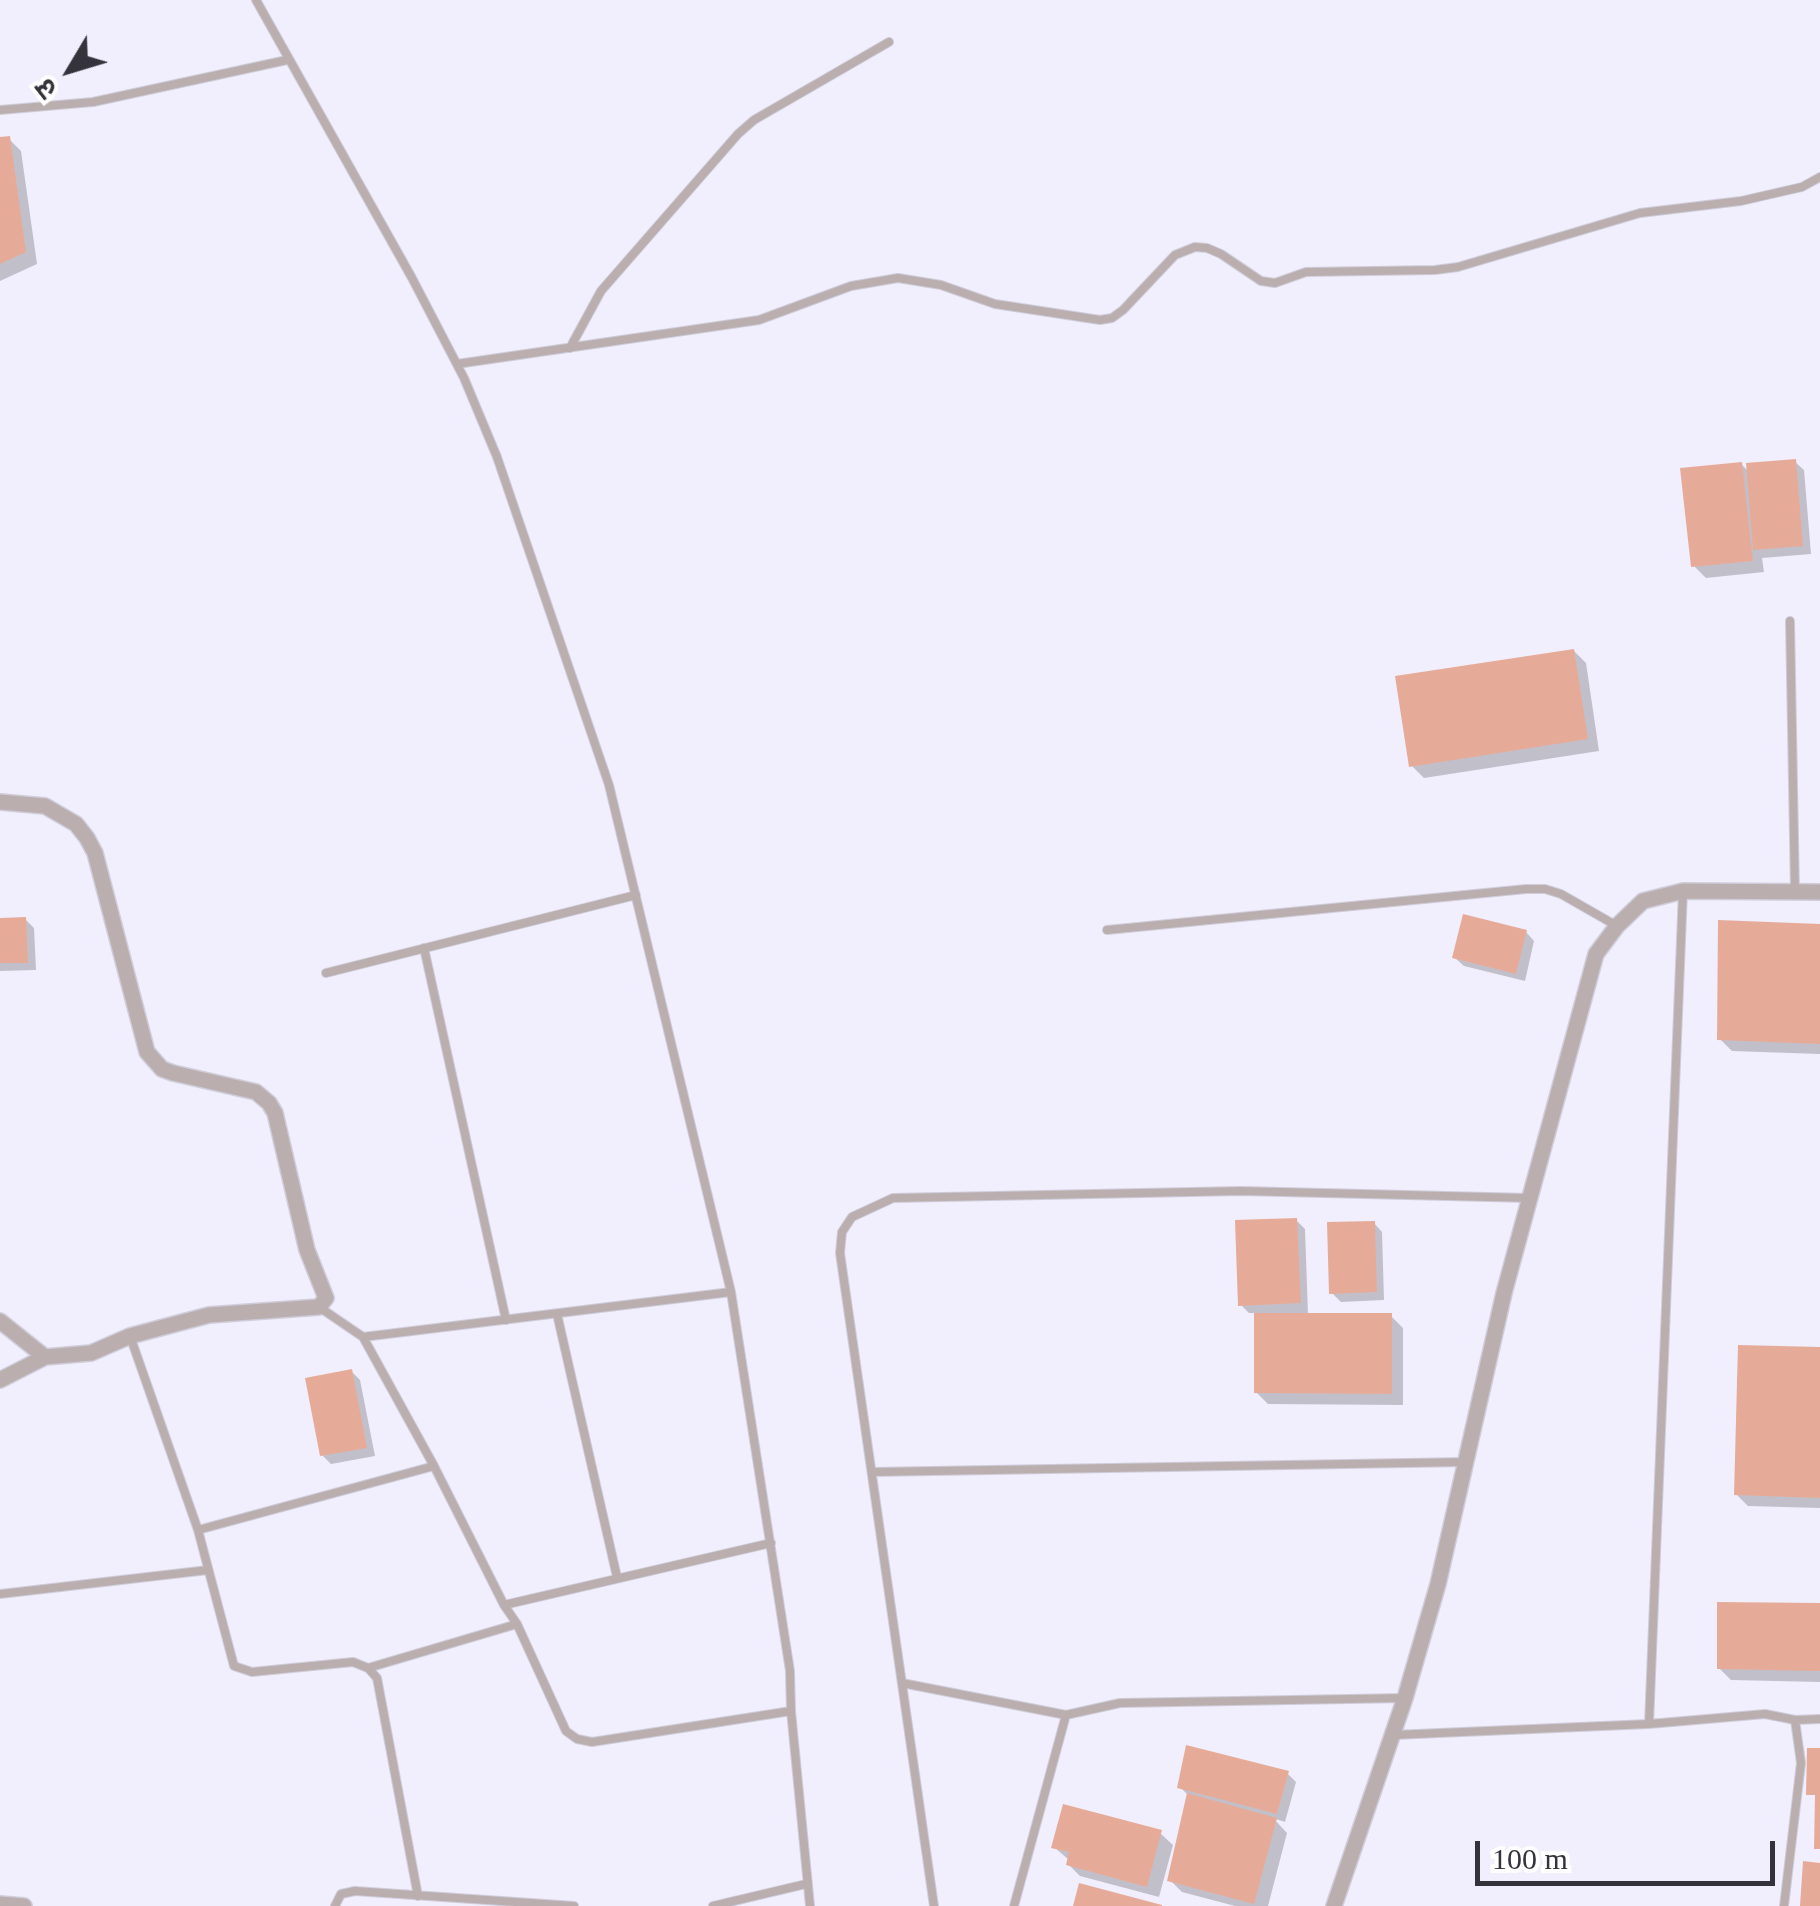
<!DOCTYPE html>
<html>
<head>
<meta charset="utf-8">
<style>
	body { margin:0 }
	#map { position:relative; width:1820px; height:1906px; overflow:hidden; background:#f1effd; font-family:"Times New Roman","Noto Sans Devanagari",serif }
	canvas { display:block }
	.north { position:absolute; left:20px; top:20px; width:100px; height:100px; -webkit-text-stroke:8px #fff; paint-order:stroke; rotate:232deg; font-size:28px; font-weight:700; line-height:40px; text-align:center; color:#34333c }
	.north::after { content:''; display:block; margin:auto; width:35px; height:45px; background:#34333c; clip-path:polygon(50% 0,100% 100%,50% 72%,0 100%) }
	.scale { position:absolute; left:1475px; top:1841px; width:300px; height:45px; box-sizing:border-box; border:5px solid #34333c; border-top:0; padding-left:12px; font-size:30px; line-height:35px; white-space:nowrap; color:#34333c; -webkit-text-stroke:8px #fff; paint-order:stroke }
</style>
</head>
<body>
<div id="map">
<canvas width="1820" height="1906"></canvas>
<div class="north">उ</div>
<div class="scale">100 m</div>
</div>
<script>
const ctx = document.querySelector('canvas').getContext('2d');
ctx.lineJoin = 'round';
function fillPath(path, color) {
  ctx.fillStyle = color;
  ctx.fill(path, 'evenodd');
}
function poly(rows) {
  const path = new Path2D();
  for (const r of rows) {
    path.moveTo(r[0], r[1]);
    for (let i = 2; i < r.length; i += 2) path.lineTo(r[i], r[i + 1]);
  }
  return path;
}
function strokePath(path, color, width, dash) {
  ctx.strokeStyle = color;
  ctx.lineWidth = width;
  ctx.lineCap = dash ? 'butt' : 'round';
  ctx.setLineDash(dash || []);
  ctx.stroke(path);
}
fillPath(poly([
	[0,139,9,139,21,151,37,264,0,281],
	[1795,462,1804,470,1811,554,1762,558,1764,572,1706,578,1694,566,1741,464,1749,472],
	[1574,651,1586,663,1599,751,1424,778,1412,766],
	[25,919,34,928,36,970,0,971,0,920],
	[1820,927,1820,1054,1732,1051,1720,1039],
	[1526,932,1534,941,1525,981,1464,966,1455,958],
	[1296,1220,1305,1229,1308,1315,1391,1316,1403,1328,1403,1405,1268,1404,1256,1392,1256,1313,1249,1313,1241,1305],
	[1374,1223,1382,1232,1384,1300,1341,1302,1332,1293],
	[1820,1350,1820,1508,1748,1506,1736,1494],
	[352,1372,360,1380,375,1456,331,1464,322,1455],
	[1820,1606,1820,1682,1731,1680,1719,1668],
	[1287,1773,1296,1782,1285,1822,1273,1818,1287,1833,1268,1906,1235,1906,1182,1892,1170,1880,1189,1796,1180,1787],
	[1160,1833,1173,1845,1159,1897,1080,1876,1068,1864,1069,1860,1054,1847]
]), '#0003');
fillPath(poly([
	[10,136,26,252,0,264,0,137],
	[1796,459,1803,546,1753,550,1746,463],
	[1742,462,1753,561,1691,567,1680,468],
	[1574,649,1588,739,1409,767,1395,676],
	[1463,914,1527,930,1516,974,1452,958],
	[26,917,28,963,0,963,0,918],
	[1718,920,1820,924,1820,1044,1717,1040],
	[1297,1218,1301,1303,1238,1306,1235,1220],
	[1375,1221,1377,1292,1329,1294,1327,1222],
	[1254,1313,1392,1313,1392,1394,1254,1393],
	[1738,1345,1820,1347,1820,1498,1734,1495],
	[352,1369,367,1448,320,1456,305,1378],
	[1717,1602,1820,1603,1820,1671,1717,1669],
	[1186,1745,1289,1771,1277,1814,1177,1788],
	[1807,1748,1820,1748,1820,1849,1814,1849,1815,1795,1806,1795],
	[1187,1793,1277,1818,1254,1904,1167,1881],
	[1063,1804,1162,1830,1147,1887,1066,1865,1069,1852,1051,1848],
	[1803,1861,1820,1863,1820,1906,1800,1906],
	[1079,1883,1162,1905,1162,1906,1073,1906]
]), '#e6ab98');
const lane = poly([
	[256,0,412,278,464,378,497,457,609,785,731,1292,790,1671,791,1711,810,1906],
	[0,110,93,102,287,60],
	[570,348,601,291,738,134,754,120,889,42],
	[457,364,759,320,851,286,898,278,941,285,995,304,1100,320,1112,318,1123,310,1175,255,1195,247,1207,248,1221,254,1261,281,1275,283,1306,272,1435,270,1458,267,1640,213,1741,201,1802,187,1820,177],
	[1790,621,1795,892],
	[1107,930,1526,889,1545,889,1561,894,1617,926],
	[424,948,506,1320],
	[326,973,636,895],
	[319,1307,363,1337,434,1466,504,1605,517,1624,566,1731,577,1739,592,1742,791,1711],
	[557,1314,617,1577],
	[130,1336,198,1530,234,1666,252,1672,353,1662,368,1668,377,1678,418,1896],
	[363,1337,731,1292],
	[872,1472,1466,1462],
	[198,1530,434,1466],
	[0,1594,208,1570],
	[504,1605,771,1543],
	[368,1668,517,1624],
	[902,1683,1066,1715,1120,1703,1405,1698],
	[1795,1720,1820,1719],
	[1649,1724,1683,891],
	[1393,1735,1649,1724,1765,1714,1795,1720,1801,1763,1784,1906],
	[335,1906,341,1894,355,1891,574,1906],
	[713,1906,806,1884],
	[934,1906,840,1253,842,1232,852,1217,893,1198,1241,1191,1529,1198],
	[1014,1906,1066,1715]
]);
const street = poly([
	[0,802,45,806,76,824,87,838,95,853,147,1052,162,1069,173,1073,256,1092,269,1103,275,1113,307,1250,326,1298,319,1307,209,1315,130,1336,91,1353,45,1357,0,1380],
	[0,1321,45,1357],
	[0,1904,24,1906],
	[1334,1906,1405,1698,1438,1584,1504,1293,1596,954,1617,926,1643,901,1683,891,1820,892]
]);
strokePath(lane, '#cfcdda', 10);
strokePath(street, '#cfcdda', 18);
strokePath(lane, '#baaeaf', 8);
strokePath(street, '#baaeaf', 15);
</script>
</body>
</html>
